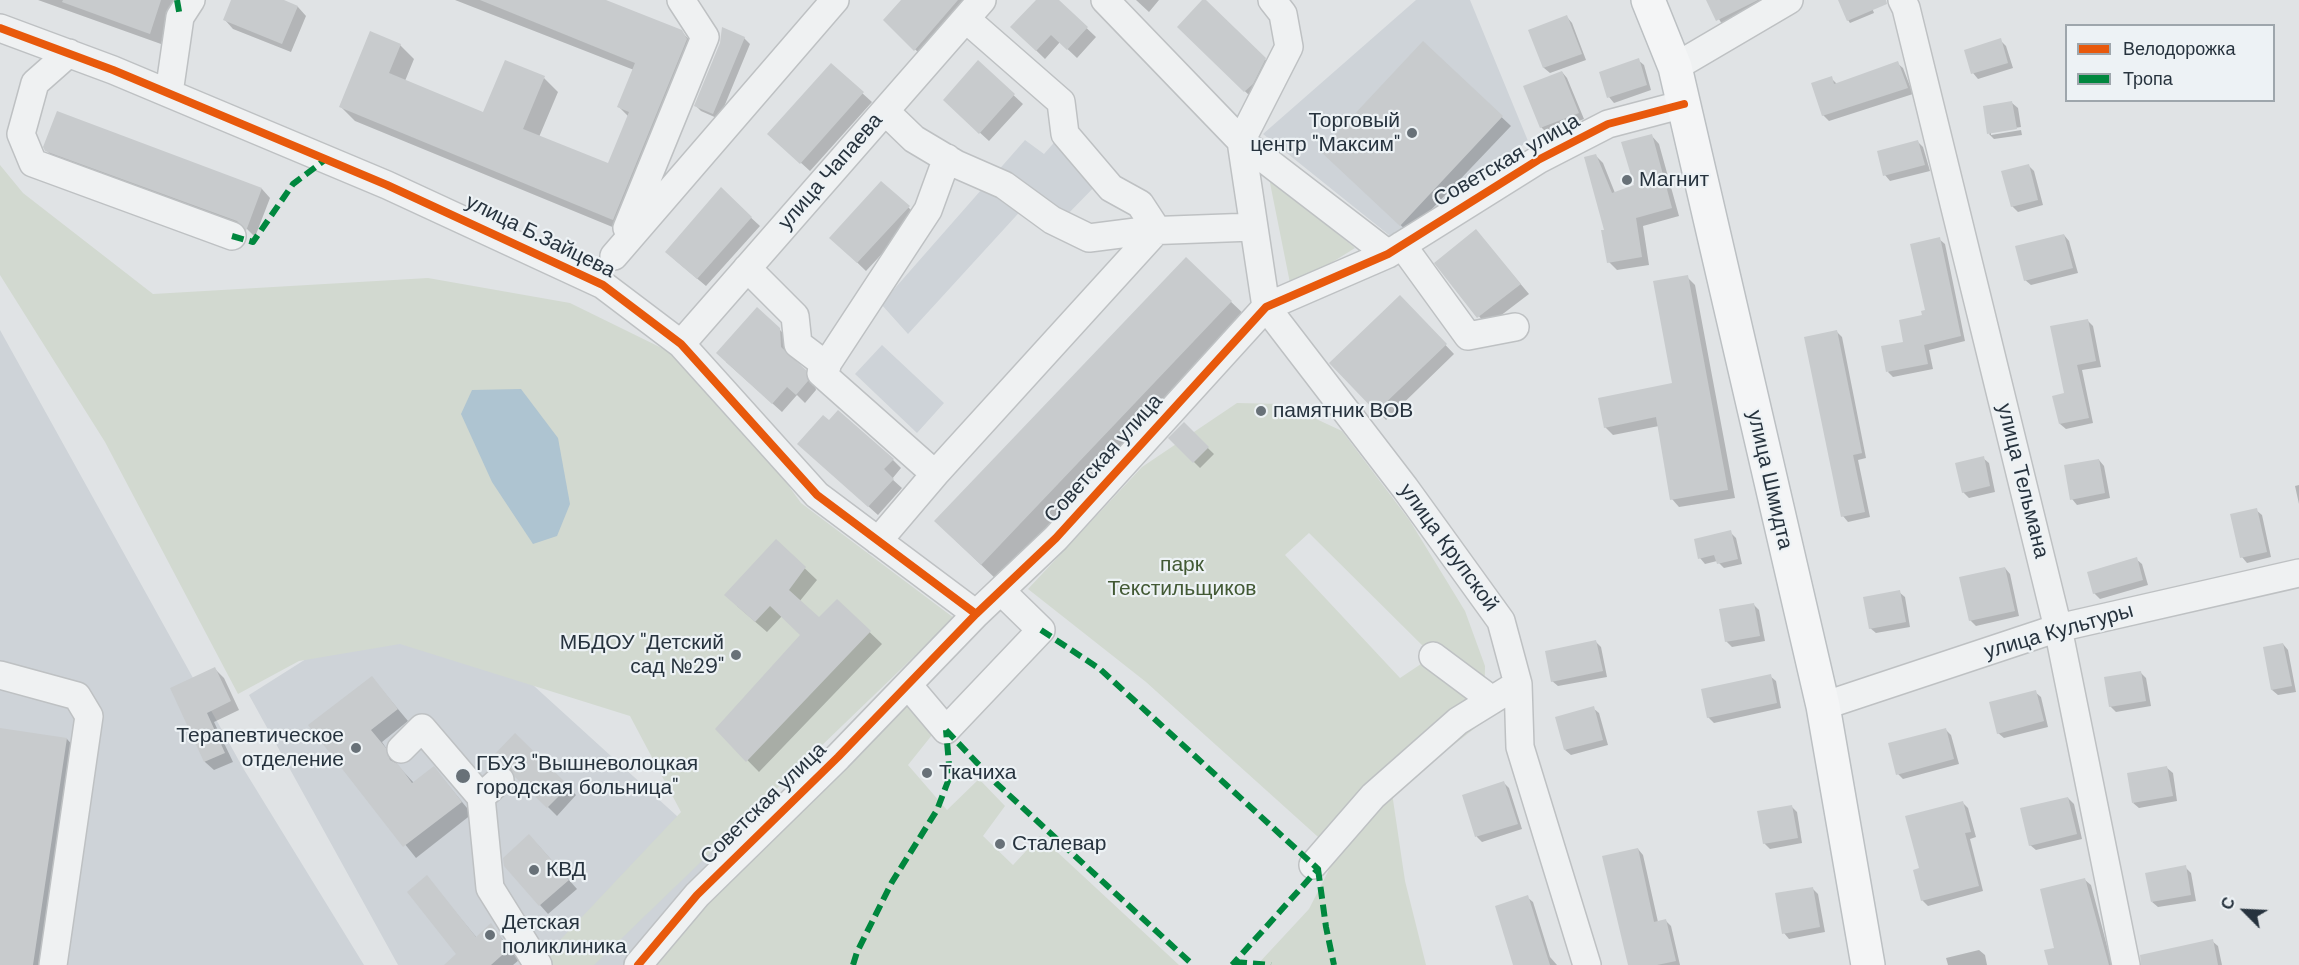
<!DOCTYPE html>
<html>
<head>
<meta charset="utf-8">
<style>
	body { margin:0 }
	#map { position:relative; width:2299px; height:965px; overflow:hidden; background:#e0e3e5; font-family:"DM Sans",sans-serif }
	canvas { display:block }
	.legend { position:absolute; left:2065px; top:24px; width:210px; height:78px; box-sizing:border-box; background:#edf2f5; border:2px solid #9ea6ac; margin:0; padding:8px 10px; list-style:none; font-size:18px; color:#27333e }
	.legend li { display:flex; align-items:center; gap:12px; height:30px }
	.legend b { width:30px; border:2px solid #9ea6ac }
	.north { position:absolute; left:2215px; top:881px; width:60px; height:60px; -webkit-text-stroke:4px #edf2f5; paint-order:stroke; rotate:294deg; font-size:16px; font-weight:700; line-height:24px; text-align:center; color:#27333e }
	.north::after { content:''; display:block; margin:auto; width:21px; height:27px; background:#27333e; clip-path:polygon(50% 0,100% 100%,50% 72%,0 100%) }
</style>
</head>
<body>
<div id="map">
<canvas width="2299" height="965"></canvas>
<ul class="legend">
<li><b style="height:8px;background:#e8590c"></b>Велодорожка</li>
<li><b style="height:8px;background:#00873e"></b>Тропа</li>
</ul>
<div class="north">С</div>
</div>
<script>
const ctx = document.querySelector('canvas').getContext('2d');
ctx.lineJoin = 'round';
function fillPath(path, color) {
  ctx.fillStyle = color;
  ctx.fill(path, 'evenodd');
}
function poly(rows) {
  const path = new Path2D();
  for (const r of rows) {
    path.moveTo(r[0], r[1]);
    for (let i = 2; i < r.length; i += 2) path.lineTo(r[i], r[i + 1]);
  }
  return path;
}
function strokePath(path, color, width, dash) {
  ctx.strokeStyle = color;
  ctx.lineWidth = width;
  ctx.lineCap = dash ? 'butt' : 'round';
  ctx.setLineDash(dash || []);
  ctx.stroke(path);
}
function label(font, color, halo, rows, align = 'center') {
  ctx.font = font + ' "DM Sans",sans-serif';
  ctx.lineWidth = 4.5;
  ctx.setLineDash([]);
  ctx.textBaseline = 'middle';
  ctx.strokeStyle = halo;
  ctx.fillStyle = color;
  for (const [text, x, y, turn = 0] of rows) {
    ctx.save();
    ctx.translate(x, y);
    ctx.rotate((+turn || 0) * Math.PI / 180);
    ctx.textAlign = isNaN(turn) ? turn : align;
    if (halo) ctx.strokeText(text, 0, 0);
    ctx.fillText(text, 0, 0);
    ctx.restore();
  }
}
fillPath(poly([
	[1416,0,1470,0,1528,141,1394,239,1263,134],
	[1059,137,1102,179,1064,218,1037,193,908,334,881,304,1025,140,1044,154],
	[0,330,243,768,364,965,0,965],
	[882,345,944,403,917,433,855,374],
	[423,585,722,857,818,965,398,965,249,695]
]), '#ced3d8');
fillPath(poly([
	[0,165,23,193,153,294,428,278,570,303,674,354,765,453,801,503,954,618,594,965,552,965,545,956,681,812,630,716,400,644,299,661,238,694,105,442,0,275],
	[1269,178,1355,248,1291,288],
	[1237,403,1284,404,1342,431,1410,521,1465,611,1485,666,1484,721,1392,793,1405,881,1426,965,1257,965,1309,909,1337,854,1146,682,1028,589,1142,467],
	[1309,533,1433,656,1400,678,1285,555],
	[906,701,936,730,908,765,947,810,979,779,1005,806,983,836,1013,865,1040,836,1179,965,655,965,701,906]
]), '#d2d9d0');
fillPath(poly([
	[521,389,558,438,570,504,557,536,533,544,492,482,461,414,472,390]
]), '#aec4d1');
fillPath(poly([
	[38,0,175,0,176,1,161,44],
	[233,0,280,0,298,7,306,16,291,52,233,29,225,20],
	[455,0,601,0,681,31,695,46,627,233,355,121,341,107,400,45,414,59,405,81,484,114,544,78,558,92,539,137,609,165,629,117,619,107,634,70],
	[903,0,974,0,924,58,885,20],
	[1038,0,1057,0,1096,37,1077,58,1060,42,1045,59,1012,27],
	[1136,0,1159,0,1149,12],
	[1204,0,1274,68,1254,100,1179,27],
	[1708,0,1772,0,1723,26],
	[1849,0,1869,0,1874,13,1850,23,1848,20],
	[1567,17,1572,23,1586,60,1550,73,1544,68,1530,31],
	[744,38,750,44,719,119,701,111,696,106],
	[2000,40,2006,46,2013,68,1978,79,1973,73],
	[1423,43,1511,126,1409,233,1330,159],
	[1638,60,1644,65,1651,90,1614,103,1609,97],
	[978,62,1023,104,989,141,953,108],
	[1897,63,1903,68,1913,94,1829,121,1823,115,1831,78,1837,84],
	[831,65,872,102,810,171,778,142],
	[1562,72,1567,78,1584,119,1547,133,1541,127],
	[2012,103,2018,108,2021,127,1991,132,1991,135,2021,130,2022,135,1994,139,1989,134],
	[1651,135,1659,144,1679,216,1643,226,1649,265,1617,270,1609,262,1595,155,1603,163,1615,193,1636,186],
	[1918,142,1923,147,1930,171,1890,181,1885,175],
	[46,150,262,189,270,198,255,237,247,229,55,159],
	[2028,165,2034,171,2043,205,2018,212,2012,206],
	[721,190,760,226,706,286,675,260],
	[908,207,917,216,866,271,840,246],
	[1476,231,1529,294,1487,326,1436,263],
	[2064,235,2069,241,2078,273,2031,285,2025,280],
	[1939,239,1945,244,1965,341,1929,350,1933,369,1893,377,1888,372,1926,311],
	[1186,259,1248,318,998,581,952,537],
	[1687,277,1695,285,1735,498,1679,507,1672,499,1659,426,1613,435,1605,427,1674,384],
	[1400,297,1454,354,1386,420,1331,363],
	[2087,320,2093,326,2101,367,2082,370,2093,423,2066,429,2060,424,2066,394],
	[779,329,788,338,789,356,814,380,816,390,805,403,797,395,782,412,726,362],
	[1837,332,1842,337,1866,458,1858,460,1870,517,1848,522,1843,516],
	[1184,425,1214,454,1200,468,1170,438],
	[808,452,893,460,901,468,892,479,902,488,878,515],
	[1983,458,1989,463,1995,492,1969,498,1963,492],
	[2099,460,2104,466,2110,498,2077,505,2072,499],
	[2299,485,2299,504,2295,486],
	[2256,510,2262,515,2271,557,2247,563,2242,557],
	[1730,532,1736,538,1742,564,1724,568,1717,561,1705,564,1700,558],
	[776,541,817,580,799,602,819,620,837,601,882,644,759,772,717,729,802,635,782,616,767,632,737,606],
	[2136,559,2142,564,2148,585,2100,599,2094,593],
	[2005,568,2010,574,2019,616,1976,626,1970,620],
	[1899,592,1905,597,1910,627,1876,633,1870,628],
	[1754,605,1759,610,1765,641,1732,647,1726,641],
	[1596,642,1601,647,1607,677,1558,686,1552,681],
	[2283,644,2288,650,2296,692,2278,695,2272,690],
	[215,669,224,678,239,710,214,722,233,762,214,770,205,762,172,689],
	[2140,672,2146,678,2151,706,2116,712,2110,706],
	[1770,676,1776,681,1781,708,1714,723,1708,717],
	[372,678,408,721,382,742,399,767,414,783,434,768,472,814,416,858,310,725],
	[2035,692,2041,697,2048,727,2004,738,1998,733],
	[1593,708,1599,713,1608,745,1571,755,1565,750],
	[0,729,67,739,75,748,43,965,0,965],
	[1946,730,1951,735,1959,764,1903,779,1898,774],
	[515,735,576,795,557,816,496,755],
	[2167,768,2173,773,2177,801,2139,808,2133,803],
	[1504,783,1509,788,1522,829,1482,842,1477,837,1464,795],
	[2068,798,2074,804,2082,839,2036,850,2030,845],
	[1962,802,1968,808,1976,837,1970,839,1983,891,1928,906,1922,900,1921,869],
	[1791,806,1797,812,1802,843,1770,849,1764,843],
	[538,845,577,889,548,914,540,905],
	[1638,849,1643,855,1658,922,1666,921,1671,926,1680,965,1629,965],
	[2185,867,2191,873,2196,901,2158,907,2152,902],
	[427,878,477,938,491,925,519,960,513,965,449,965,458,955],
	[2085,880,2091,885,2112,965,2049,965],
	[1812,888,1818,894,1825,932,1789,939,1784,933],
	[1527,897,1533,902,1550,957,1557,965,1515,965],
	[2212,941,2218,946,2222,965,2159,965],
	[1979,950,1985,955,1987,965,1948,965,1946,958]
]), '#0003');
fillPath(poly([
	[63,0,161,0,150,34,62,2],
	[231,0,284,0,298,6,282,44,223,20],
	[480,0,606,0,682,30,687,39,613,220,339,107,370,31,401,44,389,73,483,112,505,60,545,76,523,129,608,163,629,112,617,107,635,63],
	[901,0,958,0,914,51,883,20],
	[1036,0,1059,0,1088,27,1067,50,1051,35,1036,51,1010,27],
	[1202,0,1206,0,1266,58,1253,84,1244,92,1177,27],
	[1706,0,1758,0,1716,21],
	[1838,0,1886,0,1887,4,1847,21],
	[1567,15,1582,54,1543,68,1528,30],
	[722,27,745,37,713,114,694,106,720,43],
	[2001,38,2008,63,1971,74,1964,50],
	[1423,41,1503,116,1400,226,1320,151],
	[1639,58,1647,85,1607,98,1599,72],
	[978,60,1015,94,979,134,943,100],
	[1898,61,1908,88,1822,116,1811,83,1832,76,1834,84],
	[831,63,864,92,800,164,767,134],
	[1562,71,1579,113,1540,128,1523,86],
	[2012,101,2017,129,1987,134,1983,106],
	[57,111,262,188,246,231,237,221,45,151,43,147],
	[1652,134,1672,208,1636,218,1642,257,1607,263,1601,230,1604,230,1584,157,1596,154,1612,193,1634,185,1621,142],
	[1918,140,1925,165,1883,176,1877,151],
	[2029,164,2038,200,2011,207,2001,171],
	[881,181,910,206,857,263,829,238],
	[721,187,752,217,697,279,665,252],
	[1476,229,1521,284,1477,318,1434,263],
	[2064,234,2073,268,2024,281,2015,246],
	[1940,237,1961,336,1924,345,1928,364,1886,372,1881,346,1903,342,1899,320,1922,315,1921,311,1925,310,1910,244],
	[1186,257,1232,301,981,565,934,521],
	[1688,275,1728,490,1670,500,1656,417,1604,428,1598,398,1672,383,1653,281],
	[1400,295,1447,344,1376,412,1329,363],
	[757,307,780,328,781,347,806,370,808,381,796,395,787,387,772,404,716,353],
	[2088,319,2096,361,2077,365,2089,418,2059,424,2052,396,2064,393,2050,326],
	[1837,330,1862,453,1853,455,1865,512,1841,517,1804,337],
	[838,410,894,459,884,469,894,479,868,507,797,444,823,415,829,420],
	[1184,422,1209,447,1193,463,1168,438],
	[1984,456,1990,486,1962,493,1955,463],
	[2099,459,2105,493,2070,500,2064,465],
	[2257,508,2267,552,2240,558,2230,514],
	[1731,530,1738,559,1717,564,1714,555,1698,559,1694,539],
	[776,539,806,567,789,590,819,617,837,599,871,631,746,762,715,729,800,635,770,606,755,622,724,595],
	[2137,557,2143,580,2093,594,2087,572],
	[2005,567,2015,611,1969,621,1959,577],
	[1900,590,1906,622,1869,629,1863,597],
	[1754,603,1760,636,1725,642,1719,609],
	[1596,640,1603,671,1551,682,1545,651],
	[2283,643,2292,686,2271,690,2263,647],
	[215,667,231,701,207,713,225,753,204,762,170,688],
	[2141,671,2146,701,2109,707,2104,677],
	[1771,674,1777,703,1707,718,1701,689],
	[372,676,398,709,371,730,386,748,390,760,398,764,412,783,434,766,462,802,403,847,308,725],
	[2036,690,2044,721,1997,734,1989,702],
	[1594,706,1603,740,1564,750,1555,717],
	[0,728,67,738,33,965,0,965],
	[1946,728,1954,759,1896,775,1888,743],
	[515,733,569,786,547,808,515,777,511,769,494,755],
	[2167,766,2173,796,2132,803,2127,773],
	[1504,781,1518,824,1475,837,1462,795],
	[2068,797,2077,834,2029,846,2020,808],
	[1963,801,1971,832,1965,833,1979,886,1921,901,1913,870,1919,868,1905,816],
	[1792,805,1798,838,1763,844,1757,811],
	[529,834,569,880,539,906,504,866,503,858],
	[1638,848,1654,922,1666,919,1676,961,1657,965,1628,965,1602,856],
	[2186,865,2191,895,2151,902,2145,873],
	[427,875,476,937,491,923,509,949,491,965,444,965,456,954,407,892],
	[2085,878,2109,965,2048,965,2044,950,2054,948,2040,889],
	[1813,887,1820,927,1782,934,1775,893],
	[1528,895,1550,965,1513,965,1495,906],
	[2213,939,2218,965,2141,965,2140,955]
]), '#c8cbcd');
const minor = poly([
	[1105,0,1241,141,1266,307,1405,488,1501,621,1518,684,1520,747,1587,965],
	[1272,0,1283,14,1289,47,1241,141,1388,254],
	[1902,0,1906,8,2058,628,2126,965],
	[0,28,113,70,387,185,603,285,681,344,817,495,976,614],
	[69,53,35,83,21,134,33,163,232,236],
	[1675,67,1789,0],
	[169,93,180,17,191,0],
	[885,111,914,139,956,164,1004,185,1052,220,1089,238,1144,231,1253,227],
	[627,228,705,37,681,0],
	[1402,245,1468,336,1515,327],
	[614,256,835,0],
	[747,268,795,316,798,344,827,366],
	[681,344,982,0],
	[935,474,1157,230,1140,204,1111,188,1065,134,1061,102,966,19],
	[878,541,935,474,821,373,928,210,947,158],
	[1433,656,1492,700],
	[0,675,77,696,89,716,53,965],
	[908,685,946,730,1041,630,1001,591],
	[1823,706,2058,628,2299,573],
	[401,749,422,728,481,797,490,888,538,965],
	[481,797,500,780],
	[1313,865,1373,796,1458,721,1518,684],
	[638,965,697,895,838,757,976,614,1056,538,1266,307,1388,254,1538,160,1608,124,1684,104]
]);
const major = poly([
	[1648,0,1675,67,1823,706,1868,965]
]);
strokePath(minor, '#bec1c3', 30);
strokePath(major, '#bcc0c3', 36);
strokePath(minor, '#eff1f2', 27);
strokePath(major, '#f4f5f6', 33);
strokePath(poly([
	[177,0,180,17],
	[232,236,253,242,293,184,326,159],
	[1041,630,1100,669,1318,869,1232,965],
	[946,730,996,783,1193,965],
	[1318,869,1326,927,1334,965],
	[1235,962,1271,965],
	[853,965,857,952,892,882,937,810,950,776,946,730]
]), '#00873e', 6, [12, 6]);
strokePath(poly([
	[0,28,113,70,387,185,603,285,681,344,817,495,976,614],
	[638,965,697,895,838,757,976,614,1056,538,1266,307,1388,254,1538,160,1608,124,1684,104]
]), '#e8590c', 8);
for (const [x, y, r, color] of [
	[1412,133,6,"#687178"],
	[1627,180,6,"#687178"],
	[1261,411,6,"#687178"],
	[736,655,6,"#687178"],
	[356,748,6,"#687178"],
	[927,773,6,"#687178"],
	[463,776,8,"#687178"],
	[1000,844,6,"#687178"],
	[534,870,6,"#687178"],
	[490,935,6,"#687178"]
]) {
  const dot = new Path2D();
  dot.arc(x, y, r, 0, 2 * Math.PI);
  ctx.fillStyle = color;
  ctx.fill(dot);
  strokePath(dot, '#edf2f5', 2);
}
label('21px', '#27333e', '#edf2f5', [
	["Торговый",1400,121,"right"],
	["центр \"Максим\"",1400,145,"right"],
	["Магнит",1639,180],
	["памятник ВОВ",1273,411],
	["МБДОУ \"Детский",724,643,"right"],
	["сад №29\"",724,667,"right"],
	["Терапевтическое",344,736,"right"],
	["отделение",344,760,"right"],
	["ГБУЗ \"Вышневолоцкая",476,764],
	["городская больница\"",476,788],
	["Ткачиха",939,773],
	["Сталевар",1012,844],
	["КВД",546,870],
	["Детская",502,923],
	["поликлиника",502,947]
], 'left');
label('21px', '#27333e', '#edf2f5', [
	["Советская улица",1507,161,-30],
	["улица Чапаева",831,172,-49],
	["улица Б.Зайцева",540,237,26],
	["Советская улица",1104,459,-48],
	["улица Шмидта",1769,480,77],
	["улица Тельмана",2022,481,76],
	["улица Крупской",1448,548,54],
	["улица Культуры",2059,632,-16],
	["Советская улица",764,804,-44]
]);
label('21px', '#425934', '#edf2f5', [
	["парк",1182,565],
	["Текстильщиков",1182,589]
]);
</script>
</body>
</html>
